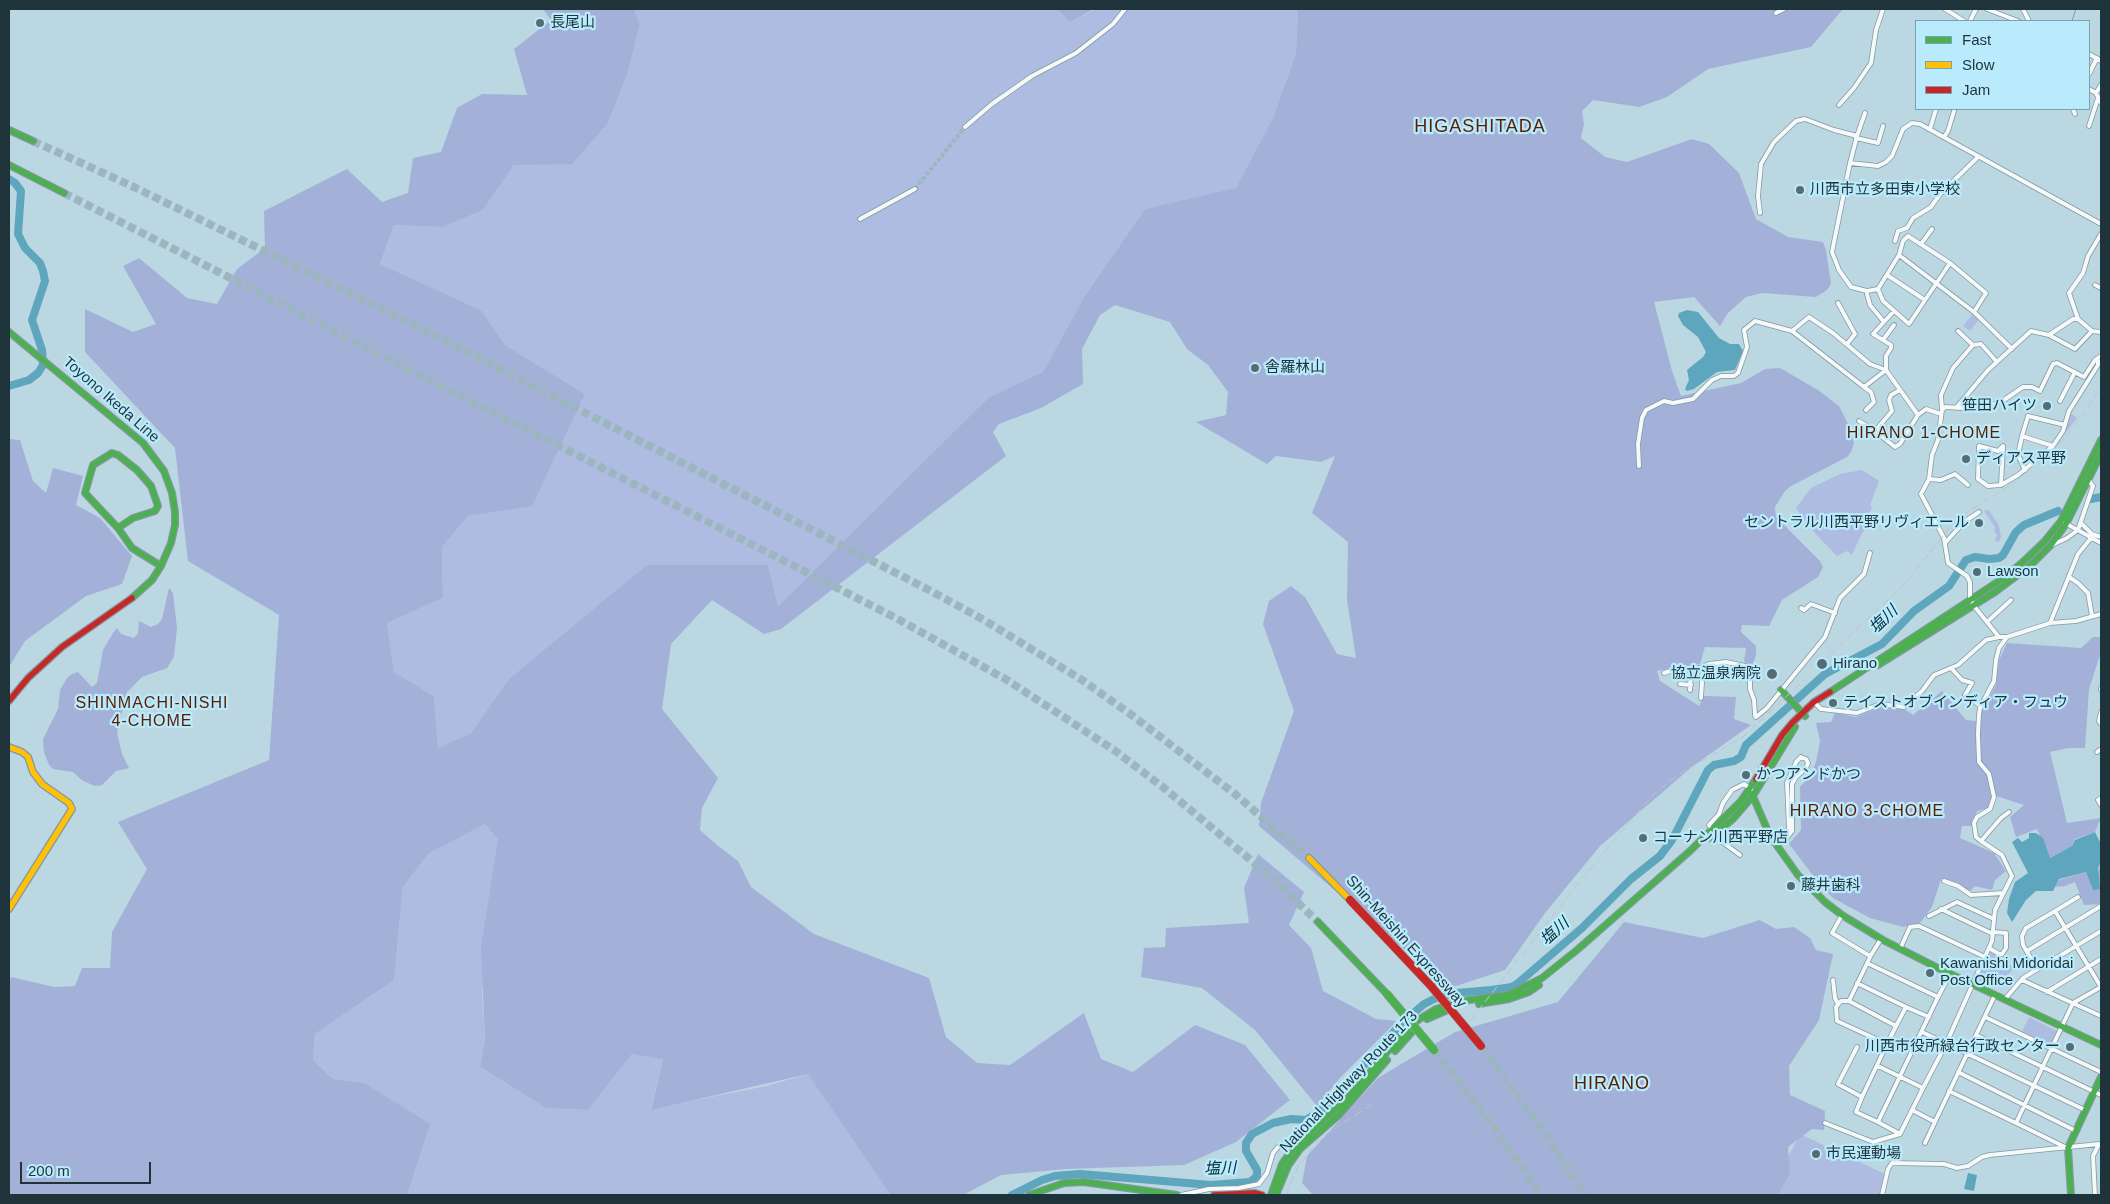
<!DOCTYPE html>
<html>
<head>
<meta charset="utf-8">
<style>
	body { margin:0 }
	#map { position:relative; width:2110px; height:1204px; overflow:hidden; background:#bbd7e1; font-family:Arial,sans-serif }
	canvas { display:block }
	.frame { position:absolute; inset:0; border:10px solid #1f333a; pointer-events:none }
	.legend { position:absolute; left:1915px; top:20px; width:175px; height:90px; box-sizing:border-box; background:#b9ebfd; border:1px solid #7ba1af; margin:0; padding:6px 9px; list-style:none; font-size:15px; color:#1f333a }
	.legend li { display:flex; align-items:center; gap:10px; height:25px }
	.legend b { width:25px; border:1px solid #7ba1af }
	.scale { position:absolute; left:20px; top:1162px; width:131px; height:22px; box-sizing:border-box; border:2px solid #1f333a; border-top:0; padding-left:6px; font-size:15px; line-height:18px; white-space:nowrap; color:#1f333a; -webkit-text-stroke:4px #b9ebfd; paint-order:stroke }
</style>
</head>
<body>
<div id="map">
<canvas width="2110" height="1204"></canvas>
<div class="frame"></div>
<ul class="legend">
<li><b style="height:6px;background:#4caf50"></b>Fast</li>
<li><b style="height:6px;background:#ffc107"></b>Slow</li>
<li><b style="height:6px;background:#c62828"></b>Jam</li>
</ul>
<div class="scale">200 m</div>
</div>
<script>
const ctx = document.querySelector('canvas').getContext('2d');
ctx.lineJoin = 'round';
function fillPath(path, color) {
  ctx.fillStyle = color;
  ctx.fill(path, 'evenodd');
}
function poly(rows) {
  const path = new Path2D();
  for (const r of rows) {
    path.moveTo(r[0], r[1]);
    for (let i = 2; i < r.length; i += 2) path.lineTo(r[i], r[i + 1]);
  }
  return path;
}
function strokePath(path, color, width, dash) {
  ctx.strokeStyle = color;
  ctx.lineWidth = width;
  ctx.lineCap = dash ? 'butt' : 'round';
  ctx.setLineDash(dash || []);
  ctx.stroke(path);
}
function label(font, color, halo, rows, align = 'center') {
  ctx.font = font + ' Arial,"Noto Sans JP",sans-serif';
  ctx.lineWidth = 4.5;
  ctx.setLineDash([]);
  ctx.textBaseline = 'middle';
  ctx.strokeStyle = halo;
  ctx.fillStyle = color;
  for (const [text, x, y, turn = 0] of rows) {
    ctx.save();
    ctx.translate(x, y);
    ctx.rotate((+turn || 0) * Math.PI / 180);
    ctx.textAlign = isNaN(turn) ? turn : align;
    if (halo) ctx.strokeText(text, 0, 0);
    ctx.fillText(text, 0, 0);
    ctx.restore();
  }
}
fillPath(poly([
	[634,9,1057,9,1070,22,1096,9,1296,9,1298,12,1296,53,1273,118,1236,189,1145,209,1084,297,1043,372,989,397,778,606,768,565,508,680,471,733,438,748,434,696,394,672,387,623,443,598,442,547,468,516,532,505,585,394,505,345,481,310,380,264,394,225,443,227,483,210,514,165,583,136,608,123,627,75,640,24],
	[1974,312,1980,318,1970,331,1963,326],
	[2069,412,2077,418,2055,446],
	[1862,470,1879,481,1870,505,1872,507,1869,515,1876,519,1862,533,1852,555,1847,551,1837,556,1809,527,1796,508,1811,488,1840,474],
	[1989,510,1999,526,2001,537,1999,542,1995,541,1997,535,1994,531,1995,527,1984,511],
	[485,824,498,840,482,991,485,1040,480,1067,546,1108,588,1110,632,1054,663,1058,651,1109,766,1086,808,1074,905,1195,407,1195,429,1124,365,1083,333,1079,313,1060,315,1034,394,980,403,887,428,854],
	[1991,951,2014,968,2003,981,1995,975,1988,985,1977,979],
	[2029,1017,2057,1031,2050,1045,2022,1031],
	[1800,1134,1885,1174,1880,1195,1768,1195]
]), '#aebce1');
fillPath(poly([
	[543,9,634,9,640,24,627,75,608,123,572,164,514,165,483,210,443,227,394,225,380,264,481,310,505,345,585,394,532,506,468,516,442,547,443,598,387,623,394,672,434,696,438,748,471,733,508,680,647,565,768,565,778,606,989,397,1043,372,1084,297,1145,209,1236,188,1273,118,1296,53,1298,12,1296,9,1843,9,1811,47,1708,69,1667,97,1639,107,1593,100,1582,111,1584,124,1581,138,1605,157,1627,162,1692,139,1709,144,1739,173,1756,219,1788,237,1823,242,1826,250,1831,284,1827,290,1816,297,1762,293,1746,297,1728,313,1720,326,1694,297,1654,302,1672,371,1681,396,1741,383,1765,369,1780,368,1818,390,1839,406,1848,424,1854,443,1851,452,1847,457,1791,486,1785,491,1775,507,1776,517,1820,561,1823,567,1818,577,1782,600,1769,626,1742,625,1741,632,1756,646,1756,656,1752,665,1744,662,1746,648,1705,647,1700,664,1657,671,1660,681,1699,706,1704,696,1736,697,1734,719,1751,725,1693,766,1600,846,1545,913,1505,970,1450,988,1259,826,1261,803,1294,711,1263,624,1269,601,1291,586,1305,597,1337,654,1356,658,1347,600,1348,542,1312,513,1335,456,1321,462,1276,456,1267,464,1196,422,1226,415,1228,392,1208,365,1187,349,1170,322,1115,305,1100,315,1082,349,1083,384,1041,408,999,424,993,432,1006,456,781,629,764,634,712,600,671,644,662,709,718,778,702,808,700,830,717,845,738,861,751,887,814,934,929,978,946,1037,977,1063,1010,1065,1084,1013,1101,1059,1133,1072,1195,1025,1245,1045,1290,1100,1236,1142,1184,1165,1066,1169,1001,1175,963,1195,891,1195,808,1074,651,1110,663,1059,632,1054,588,1110,546,1108,480,1067,485,1040,481,947,498,840,485,824,428,854,403,887,394,980,315,1034,313,1060,333,1079,365,1083,430,1124,407,1195,9,1195,9,981,11,977,54,987,75,986,82,968,110,968,112,932,147,869,118,822,269,760,279,615,188,561,175,448,85,352,85,309,133,332,156,324,123,266,139,258,187,298,217,304,237,269,265,248,264,211,347,169,382,202,408,193,413,158,441,152,457,108,482,94,527,95,514,49,551,20],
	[1057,9,1094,9,1070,22],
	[9,439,20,440,33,481,46,493,53,468,83,476,76,505,100,518,132,556,122,584,86,596,25,641,9,667],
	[169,588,173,593,177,628,174,657,167,668,142,677,127,692,117,733,122,754,129,768,116,771,102,785,95,786,83,781,73,772,53,769,49,765,44,752,43,739,58,709,60,690,67,678,72,674,78,672,92,687,97,683,103,650,113,633,117,628,121,634,134,638,138,633,139,621,151,627,158,624,162,619],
	[2093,637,2101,637,2101,652,2089,689,2085,748,2068,748,2050,752,2067,823,2101,818,2095,832,2075,839,2072,846,2050,858,2037,829,2016,837,2010,817,2024,805,1993,795,1988,808,1977,811,1972,826,1962,826,1960,838,1994,853,2006,871,1995,880,1992,890,1975,886,1970,891,1941,879,1932,907,1920,923,1903,927,1870,918,1833,898,1818,882,1789,844,1801,830,1800,787,1810,776,1816,762,1820,741,1816,723,1831,722,1835,713,1856,717,1881,707,1904,709,1913,715,1942,691,1966,720,1976,721,1996,685,1999,660,2007,643,2081,648],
	[1258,854,1304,892,1289,925,1311,948,1323,991,1376,1019,1397,1021,1340,1078,1317,1106,1255,1030,1202,988,1141,977,1144,948,1165,947,1166,928,1249,923,1244,888],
	[2101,862,2101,904,2084,905,2075,882,2065,886,2055,887,2059,880,2086,872,2093,889],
	[1760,920,1776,929,1794,927,1810,938,1816,950,1833,954,1819,1020,1789,1066,1790,1095,1825,1111,1824,1130,1812,1129,1788,1147,1790,1173,1779,1193,1774,1195,1313,1195,1302,1183,1307,1156,1378,1078,1455,1032,1558,1002,1624,922,1703,938]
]), '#a3b1d9');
fillPath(poly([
	[1687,310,1698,312,1719,338,1730,344,1739,344,1743,351,1735,370,1717,372,1694,389,1687,391,1685,389,1689,380,1687,370,1703,357,1706,352,1698,337,1683,325,1678,316,1679,313],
	[2095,832,2101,844,2101,862,2098,868,2100,889,2093,890,2086,872,2059,879,2053,891,2036,891,2026,900,2012,922,2007,913,2009,899,2015,882,2028,873,2012,842,2018,838,2022,842,2029,838,2029,833,2036,833,2043,838,2050,858,2072,846,2075,840],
	[1968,1173,1977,1175,1974,1191,1964,1189]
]), '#5ea6bd');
strokePath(poly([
	[2072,21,2076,9]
]), '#5ea6bd', 1);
strokePath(poly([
	[9,179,15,183,21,191,18,234,25,248,40,263,43,271,45,281,32,320,42,350,43,365,38,373,29,380,9,386],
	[2091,499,2101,497],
	[1012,1195,1042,1180,1055,1176,1080,1174,1211,1185,1250,1182,1257,1176,1257,1170,1246,1151,1246,1143,1252,1134,1273,1123,1291,1119,1306,1120,1319,1112,1336,1096,1402,1023,1424,1004,1434,999,1457,993,1491,990,1512,987,1517,984,1582,928,1631,879,1660,856,1672,840,1708,770,1714,765,1734,761,1741,757,1746,745,1825,674,1882,644,1914,611,1949,586,1966,560,1975,557,1989,559,1999,558,2003,555,2016,532,2024,525,2058,511]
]), '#5ea6bd', 8);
strokePath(poly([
	[915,189,965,127]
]), '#9cb6c0', 4, [4, 2]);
strokePath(poly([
	[33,141,134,187,409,322,929,590,984,620,1082,680,1133,716,1235,794,1309,858],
	[64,193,896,618,1007,680,1114,750,1164,788,1270,876,1318,922],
	[1481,1046,1545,1133,1585,1195],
	[1434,1050,1493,1126,1541,1195]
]), '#9cb6c0', 8, [8, 4]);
const street = poly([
	[1945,9,1964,21],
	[1987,9,2018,21],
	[2023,9,2029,21],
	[1776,13,1784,9],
	[1970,21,1976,9],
	[2089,54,2101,61],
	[2089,74,2097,58],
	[2101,85,2096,93,2101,103],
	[2089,89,2096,93],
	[1839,105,1854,88,1871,63,1876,30,1883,9],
	[2073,109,2075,114],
	[2089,126,2098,98],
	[965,127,992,104,1032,76,1076,53,1113,24,1125,9],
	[1930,129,1936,109],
	[1857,136,1865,113],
	[1944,137,1948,131,1954,111],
	[1856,138,1878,143,1883,126],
	[1760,213,1758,196,1761,164,1774,142,1796,121,1805,119,1834,130,1857,136,1850,163],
	[860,219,915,189],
	[1895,241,1898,231,1907,228,1913,218,1931,207,1940,194,1978,157],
	[1921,244,1932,229],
	[1899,255,1903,241,1908,236,1950,263,1986,293,1974,312],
	[1887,275,1925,300],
	[2095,285,2101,288],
	[1878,289,1883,301,1909,324,1950,263],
	[1867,294,1870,305,1884,322],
	[1838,303,1855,334,1847,344],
	[2078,319,2069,293,2083,273,2088,256,2101,234],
	[1792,331,1809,317,1833,333,1870,364,1886,370,1918,415,1926,409,1941,414],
	[1958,331,1973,345],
	[2049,335,2075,349,2092,331],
	[1883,340,1894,325],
	[2012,349,1974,312,1899,255,1878,289,1867,291,1851,287,1839,270,1832,252,1850,163,1878,166,1886,162,1892,156,1903,129,1912,123,1920,124,2101,224],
	[1886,370,1886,356,1891,348,1891,345,1873,334,1894,311],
	[1864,387,1871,392,1874,402,1866,410],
	[2060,401,2075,372],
	[1956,408,1988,370,2031,331,2049,335,2073,319,2078,319,2092,331,2101,332],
	[1942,410,1941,395,1953,368,1973,345,1981,344,1997,362],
	[1859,421,1875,431,1895,447,1900,444,1918,415],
	[1875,431,1892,411,1889,400,1891,395,1900,390],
	[2022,436,2018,455,2025,470],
	[2053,446,2022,436,2028,416,2065,425],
	[1639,466,1638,444,1642,418,1646,410,1664,401,1673,403,1693,399,1712,380,1721,376,1734,376,1738,373,1747,347,1744,330,1755,321,1792,331,1864,387,1886,370],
	[1929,479,1941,480,1955,474,1968,485],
	[2001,485,2003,446,1998,451,1979,446,1978,479,1988,486,2001,485,2018,475,2053,446,2063,431,2069,411,2098,365,2098,358],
	[2065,523,2101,543],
	[2081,523,2092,534,2101,537],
	[1945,543,1964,522,1979,512],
	[2052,545,2067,538,2078,530,2093,486,2088,479],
	[2069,577,2078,583,2088,593,2092,616],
	[1801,608,1804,610,1811,604,1835,613],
	[1987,622,2011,600],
	[2050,623,2078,554,2091,538],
	[1999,637,1974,606,1970,597,1970,582,1967,576,1948,563,1944,538,1921,494,1929,479,1932,455,1938,440,1942,410,1945,407,1981,409,2004,400,2023,387,2032,387,2040,391,2053,364,2057,363,2084,377,2095,360,2101,356],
	[1951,668,1962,680,1972,683,1965,695,1981,706],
	[1664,673,1680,668,1691,671,1709,664,1726,662,1750,667,1750,689,1754,700,1755,715,1756,717,1767,708,1825,637,1840,598,1864,574,1870,553],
	[1680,684,1691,685],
	[2101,688,2101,690],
	[1690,690,1691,671],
	[1701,698,1703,666],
	[1814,702,1821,709,1857,713,1880,704,1904,707,1922,691,1934,675,1958,665,1986,640,1999,637,2007,637,2050,623,2076,621,2101,614],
	[2101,712,2099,721,2101,724],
	[2097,752,2101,749],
	[1801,757,1806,759,1808,763,1806,768,1796,777,1792,784,1792,831,1788,836,1775,844,1787,833,1789,829,1787,783,1796,762,1801,757],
	[2101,798,2098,800,2101,805],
	[1712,829,1709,825,1719,814,1723,803,1732,790,1744,784,1751,789],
	[1714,836,1740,855],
	[1981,841,1976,837,1974,823,1977,817,1990,809,1994,797,1989,774,1979,762,1978,734,1979,714,1980,708,1994,681,1996,660,1999,648,2007,637],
	[1944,881,1958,886,1971,895,2003,893],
	[1941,909,1993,934],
	[2055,911,2078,897],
	[1842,915,1832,933,1870,956],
	[1994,919,1995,910,2012,876,2002,855,1981,841,2001,818,2009,812],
	[1989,948,1999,954,2002,954,2006,948,2006,933,1993,932],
	[1900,949,1910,927,1919,926,1985,957],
	[2027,951,2101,906],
	[1867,963,1938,997,1950,974],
	[2037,969,2023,945,2022,936,2026,928,2055,911,2101,987],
	[1833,980,1835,998,1838,1004],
	[2022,980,2101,1016],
	[1857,983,1906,1007,1896,1026],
	[2047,992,2101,959],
	[1995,995,1976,1035,2101,1095],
	[2005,999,2023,978,2101,931],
	[1849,1001,1896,1026,1887,1044,1837,1021,1836,1007,1841,1001,1849,1001,1871,955,1881,939],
	[1906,1007,1929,1017],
	[1985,1017,2101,1072],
	[1922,1032,2085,1110],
	[1857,1047,1838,1084,1862,1097,1856,1112,1878,1122,1938,997],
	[1878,1066,1923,1088,1900,1134,1878,1122],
	[1958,1072,2076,1131],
	[1923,1088,1946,1044,1992,941,1994,919,1957,902,1929,916],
	[1949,1091,2016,1123],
	[1862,1097,1887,1044],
	[1912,1110,1935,1122],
	[1825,1123,1873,1142,1900,1134],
	[1925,1143,1976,1035],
	[2067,1148,2016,1123,2073,1003,2101,987],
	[1181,1195,1209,1189,1239,1188,1259,1184,1267,1173,1273,1153,1278,1147,1286,1143,1294,1147],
	[1882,1195,1888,1169,1892,1163,1944,1164,1957,1168,1968,1166,1982,1157,1990,1155,2099,1144,2093,1156,2095,1195]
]);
const fast = poly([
	[9,130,33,141],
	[9,165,64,193],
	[9,332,143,443,164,471,172,493,175,512,175,525,171,543,161,566,152,580,132,598],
	[118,528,133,518,155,511,158,506,151,486,137,470,118,455,112,453,93,465,85,493,118,528,132,548,161,566],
	[1878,665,1995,592,2031,565,2051,545,2066,524,2101,454],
	[1781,690,1805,716],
	[1830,692,2002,579,2024,561,2044,542,2061,521,2101,440],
	[1752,794,1770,836,1798,875,1825,902,1842,915,1883,940,1938,968,2101,1045],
	[1710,838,1733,819,1753,796,1795,727],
	[1318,922,1387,994],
	[1479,1004,1509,999,1529,992,1539,985],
	[1427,1019,1450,1009],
	[1395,1051,1412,1032],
	[1029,1195,1064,1183,1084,1182,1177,1195],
	[1271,1195,1282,1164,1294,1147,1347,1099,1400,1037,1418,1020,1436,1009,1462,1001,1508,995,1542,978,1577,950,1690,851,1741,801,1756,779],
	[1276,1195,1288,1166,1300,1149,1339,1115,1387,1060],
	[2071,1195,2068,1148,2101,1077]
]);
const slow = poly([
	[9,747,22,752,28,757,33,772,42,784,69,803,72,809,9,909],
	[1309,858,1350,900]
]);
const jam = poly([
	[9,701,28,678,62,647,132,598],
	[1756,779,1782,735,1792,723,1814,702,1830,692],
	[1214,1195,1255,1193,1262,1195]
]);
strokePath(street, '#8298a0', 5.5);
strokePath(fast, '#8298a0', 8);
strokePath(slow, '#8298a0', 8);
strokePath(jam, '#8298a0', 8);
strokePath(street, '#f5f9fa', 4);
strokePath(fast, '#4caf50', 5.5);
strokePath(slow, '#ffc107', 5.5);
strokePath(jam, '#c62828', 5.5);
strokePath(poly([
	[1821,663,1904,585,1950,527,1968,512,2015,482,2059,444,2088,408,2101,385],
	[1470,1021,1580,881,1651,797,1676,776,1743,737,1805,679],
	[1286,1195,1298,1167,1315,1145,1326,1134,1377,1101]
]), '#bec5c8', 1, [8, 4]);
const fastBridge = poly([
	[1387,994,1434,1050]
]);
const jamBridge = poly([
	[1350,900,1431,986,1481,1046]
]);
strokePath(fastBridge, '#a1a4b0', 9, []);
strokePath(jamBridge, '#a1a4b0', 9, []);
strokePath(fastBridge, '#4caf50', 8);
strokePath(jamBridge, '#c62828', 8);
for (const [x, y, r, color] of [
	[540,23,5,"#566c74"],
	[1800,190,5,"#566c74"],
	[1255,368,5,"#566c74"],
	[2047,406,5,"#566c74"],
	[1966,459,5,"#566c74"],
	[1979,523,5,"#566c74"],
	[1977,572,5,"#566c74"],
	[1822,664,6,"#566c74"],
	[1772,674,6,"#566c74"],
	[1833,703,5,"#566c74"],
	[1746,775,5,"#566c74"],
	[1643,838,5,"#566c74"],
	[1791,886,5,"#566c74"],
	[1930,973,5,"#566c74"],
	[2070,1047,5,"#566c74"],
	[1816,1154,5,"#566c74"]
]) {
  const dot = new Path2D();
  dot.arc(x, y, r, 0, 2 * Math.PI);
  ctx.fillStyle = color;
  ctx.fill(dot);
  strokePath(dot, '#b9ebfd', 2);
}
label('15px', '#1f333a', '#b9ebfd', [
	["長尾山",550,23],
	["川西市立多田東小学校",1810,190],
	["舎羅林山",1265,368],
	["笹田ハイツ",2037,406,"right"],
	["ディアス平野",1976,459],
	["セントラル川西平野リヴィエール",1969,523,"right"],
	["Lawson",1987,572],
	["Hirano",1833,664],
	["協立温泉病院",1761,674,"right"],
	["テイストオブインディア・フュウ",1843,703],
	["かつアンドかつ",1756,775],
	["コーナン川西平野店",1653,838],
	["藤井歯科",1801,886],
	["Kawanishi Midoridai",1940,964],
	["Post Office",1940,981],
	["川西市役所緑台行政センター",2060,1047,"right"],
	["市民運動場",1826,1154]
], 'left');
label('15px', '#1f333a', '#b9ebfd', [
	["Toyono Ikeda Line",111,400,41],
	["Shin-Meishin Expressway",1406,942,48],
	["National Highway Route 173",1349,1082,-46]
]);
ctx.letterSpacing = '1px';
label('16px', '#5b1c00', '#b9ebfd', [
	["HIRANO 1-CHOME",1924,434],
	["SHINMACHI-NISHI",152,704],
	["4-CHOME",152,722],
	["HIRANO 3-CHOME",1867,812]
]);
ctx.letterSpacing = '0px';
label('italic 16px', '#05303c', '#b9ebfd', [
	["塩川",1884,620,-44],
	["塩川",1555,932,-42],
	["塩川",1220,1169,-2]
]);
ctx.letterSpacing = '1px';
label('18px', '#5b1c00', '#b9ebfd', [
	["HIGASHITADA",1480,127],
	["HIRANO",1612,1084]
]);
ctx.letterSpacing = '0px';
</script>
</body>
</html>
